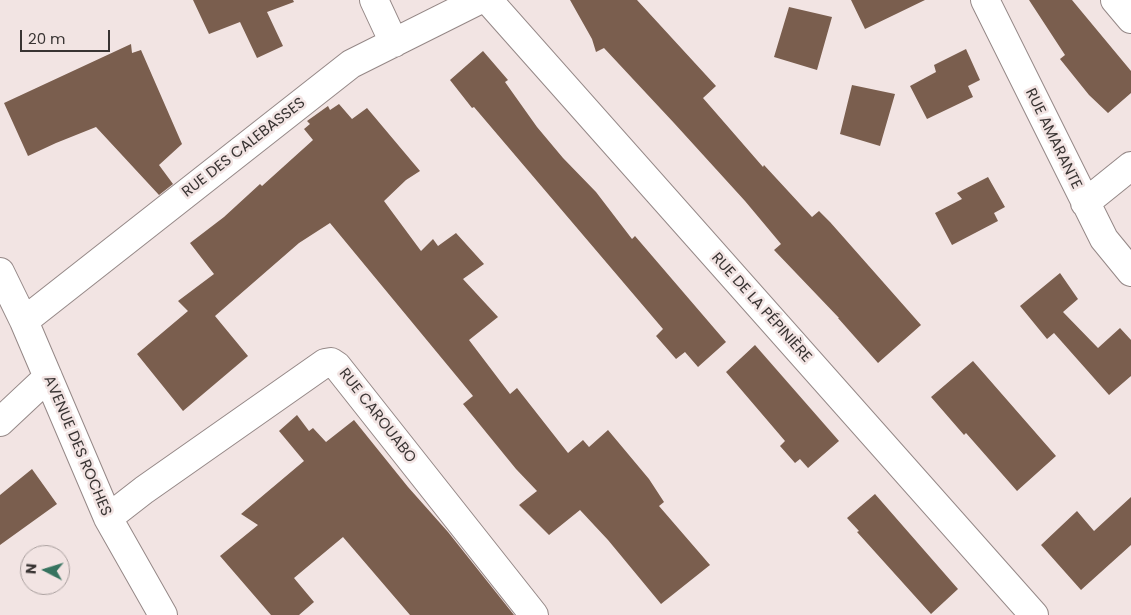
<!DOCTYPE html>
<html>
<head>
<meta charset="utf-8">
<style>
	body { margin:0 }
	#map { position:relative; width:1131px; height:615px; overflow:hidden; background:#f2e4e3; font-family:Poppins,sans-serif }
	canvas { display:block }
	.north { position:absolute; left:20px; top:545px; width:50px; height:50px; box-sizing:border-box; background:#f2e4e3; border:1px solid #a89e9d; border-radius:50%; rotate:275deg; font-size:14px; font-weight:700; line-height:20px; text-align:center; color:#393433 }
	.north::after { content:''; display:block; margin:auto; width:18px; height:22px; background:#36735f; clip-path:polygon(50% 0,100% 100%,50% 72%,0 100%) }
	.scale { position:absolute; left:20px; top:30px; width:90px; height:22px; box-sizing:border-box; border:2px solid #393433; border-top:0; padding-left:6px; font-size:15px; line-height:18px; white-space:nowrap; color:#393433; -webkit-text-stroke:4px #f2e4e3; paint-order:stroke }
</style>
</head>
<body>
<div id="map">
<canvas width="1131" height="615"></canvas>
<div class="north">N</div>
<div class="scale">20 m</div>
</div>
<script>
const ctx = document.querySelector('canvas').getContext('2d');
ctx.lineJoin = 'round';
function fillPath(path, color) {
  ctx.fillStyle = color;
  ctx.fill(path, 'evenodd');
}
function poly(rows) {
  const path = new Path2D();
  for (const r of rows) {
    path.moveTo(r[0], r[1]);
    for (let i = 2; i < r.length; i += 2) path.lineTo(r[i], r[i + 1]);
  }
  return path;
}
function strokePath(path, color, width, dash) {
  ctx.strokeStyle = color;
  ctx.lineWidth = width;
  ctx.lineCap = dash ? 'butt' : 'round';
  ctx.setLineDash(dash || []);
  ctx.stroke(path);
}
function label(font, color, halo, rows, align = 'center') {
  ctx.font = font + ' Poppins,sans-serif';
  ctx.lineWidth = 5;
  ctx.setLineDash([]);
  ctx.textBaseline = 'middle';
  ctx.strokeStyle = halo;
  ctx.fillStyle = color;
  for (const [text, x, y, turn = 0] of rows) {
    ctx.save();
    ctx.translate(x, y);
    ctx.rotate((+turn || 0) * Math.PI / 180);
    ctx.textAlign = isNaN(turn) ? turn : align;
    if (halo) ctx.strokeText(text, 0, 0);
    ctx.fillText(text, 0, 0);
    ctx.restore();
  }
}
fillPath(poly([
	[193,0,293,0,294,2,267,12,283,46,257,58,240,22,209,34],
	[570,0,637,0,716,86,703,98,763,167,764,165,812,217,819,211,830,222,921,325,878,363,838,318,839,318,774,250,781,244,745,201,674,123,604,48,596,52,592,39],
	[851,0,925,0,865,29],
	[1029,0,1072,0,1131,71,1131,93,1108,113,1089,95,1060,59,1065,55],
	[789,7,832,17,817,70,774,57],
	[131,44,132,53,141,50,182,144,159,165,173,184,159,195,96,127,56,143,28,156,4,103],
	[966,49,980,80,968,86,973,97,927,119,910,86,936,72,934,65],
	[483,51,508,80,505,82,537,127,563,158,596,192,632,239,635,236,726,342,698,367,685,352,676,359,656,336,663,329,474,107,472,108,450,80],
	[852,85,895,94,880,146,840,134],
	[339,104,352,119,367,108,420,171,406,180,384,201,421,251,433,239,438,246,456,233,484,264,463,279,498,317,469,340,510,394,517,388,568,453,583,440,589,447,608,430,649,479,664,502,659,506,710,565,661,604,608,540,580,510,549,535,519,505,537,491,516,469,463,404,473,396,330,223,299,243,215,316,248,356,183,411,137,354,188,311,178,301,214,274,190,243,224,217,260,184,262,186,313,140,304,129,310,124,307,121,328,106,330,110],
	[988,177,1005,207,994,213,998,221,952,245,935,213,962,199,957,193],
	[1060,273,1078,299,1063,312,1098,348,1120,328,1131,340,1131,376,1109,395,1054,333,1047,339,1020,306],
	[755,345,839,441,808,468,800,459,795,463,780,446,785,441,726,372],
	[973,361,1056,456,1017,491,966,433,964,435,931,397],
	[297,415,309,431,313,428,326,442,354,420,408,487,448,532,514,615,410,615,343,537,294,578,314,602,299,615,271,615,220,556,258,525,241,514,304,461,279,431],
	[32,469,57,504,0,545,0,495],
	[875,494,958,589,931,614,857,532,859,531,847,518],
	[1131,497,1131,545,1081,590,1041,545,1077,511,1094,531]
]), '#7a5e4e');
const minor = poly([
	[374,0,394,43],
	[488,0,1034,615],
	[985,0,1104,239,1131,272],
	[1115,0,1131,19],
	[1085,203,1131,166],
	[0,272,24,321,108,518,163,615],
	[24,321,351,64,479,0],
	[0,422,48,377],
	[108,518,144,490,325,363,331,362,337,366,534,615]
]);
strokePath(minor, '#958887', 30);
strokePath(minor, '#fff', 28);
label('15px', '#393433', '#f2e4e3', [
	["RUE AMARANTE",1053,139,64],
	["RUE DES CALEBASSES",244,148,-38],
	["RUE DE LA PÉPINIÈRE",761,308,48],
	["RUE CAROUABO",377,416,52],
	["AVENUE DES ROCHES",77,446,67]
]);
</script>
</body>
</html>
